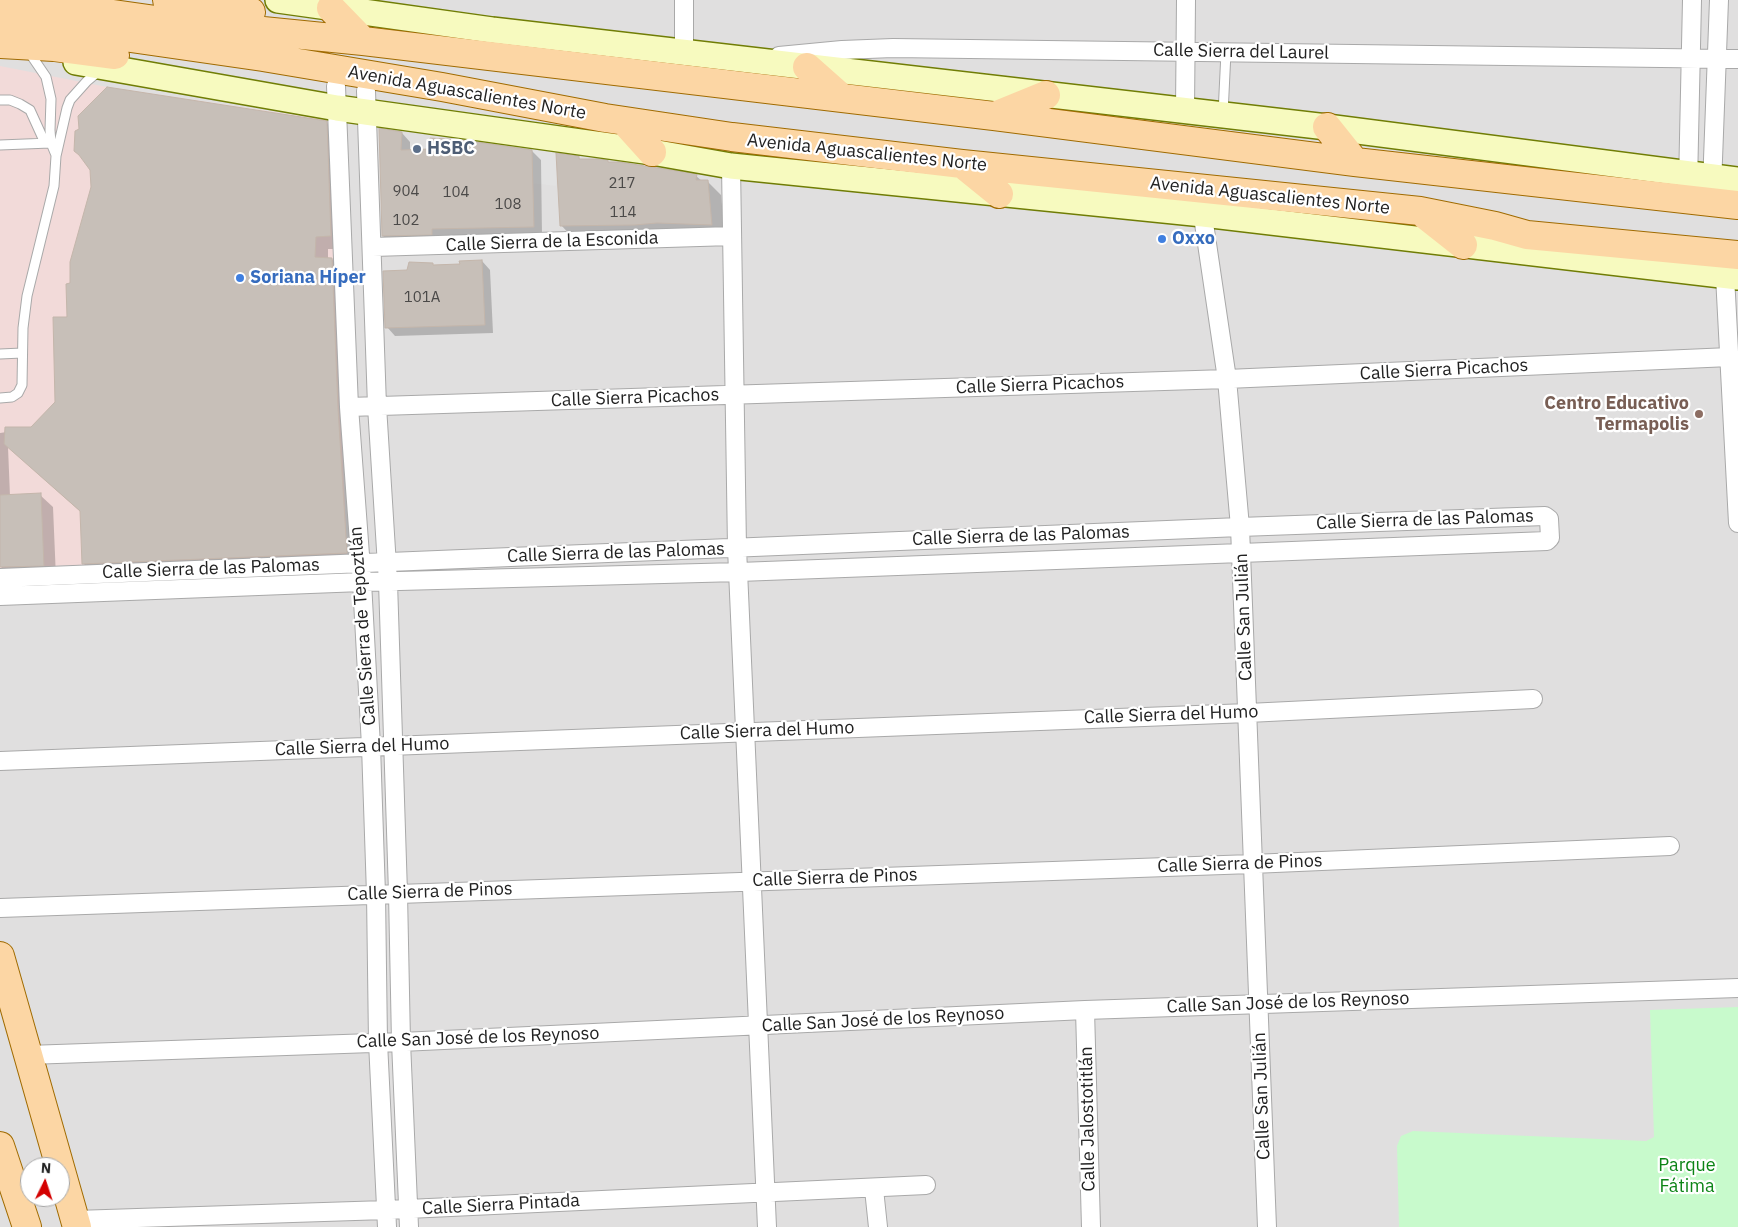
<!DOCTYPE html>
<html>
<head>
<meta charset="utf-8">
<style>
	body { margin:0 }
	#map { position:relative; width:1738px; height:1227px; overflow:hidden; background:#f2efe9; font-family:"IBM Plex Sans",sans-serif }
	canvas { display:block }
	.north { position:absolute; left:20px; top:1157px; width:50px; height:50px; box-sizing:border-box; background:#fff; border:1px solid #a7a7a7; border-radius:50%; rotate:4deg; font-size:14px; font-weight:700; line-height:20px; text-align:center; color:#222 }
	.north::after { content:''; display:block; margin:auto; width:18px; height:22px; background:#d40000; clip-path:polygon(50% 0,100% 100%,50% 72%,0 100%) }
</style>
</head>
<body>
<div id="map">
<canvas width="1738" height="1227"></canvas>
<div class="north">N</div>
</div>
<script>
const ctx = document.querySelector('canvas').getContext('2d');
ctx.lineJoin = 'round';
function fillPath(path, color) {
  ctx.fillStyle = color;
  ctx.fill(path, 'evenodd');
}
function poly(rows) {
  const path = new Path2D();
  for (const r of rows) {
    path.moveTo(r[0], r[1]);
    for (let i = 2; i < r.length; i += 2) path.lineTo(r[i], r[i + 1]);
  }
  return path;
}
function strokePath(path, color, width, dash) {
  ctx.strokeStyle = color;
  ctx.lineWidth = width;
  ctx.lineCap = dash ? 'butt' : 'round';
  ctx.setLineDash(dash || []);
  ctx.stroke(path);
}
function label(font, color, halo, rows, align = 'center') {
  ctx.font = font + ' "IBM Plex Sans",sans-serif';
  ctx.lineWidth = 4.5;
  ctx.setLineDash([]);
  ctx.textBaseline = 'middle';
  ctx.strokeStyle = halo;
  ctx.fillStyle = color;
  for (const [text, x, y, turn = 0] of rows) {
    ctx.save();
    ctx.translate(x, y);
    ctx.rotate((+turn || 0) * Math.PI / 180);
    ctx.textAlign = isNaN(turn) ? turn : align;
    if (halo) ctx.strokeText(text, 0, 0);
    ctx.fillText(text, 0, 0);
    ctx.restore();
  }
}
fillPath(poly([
	[0,0,1738,0,1738,1227,0,1227],
	[30,1167,60,1167,60,1197,30,1197]
]), '#e0dfdf');
fillPath(poly([
	[0,66,107,87,328,120,347,555,0,568]
]), '#f2dad9');
fillPath(poly([
	[1738,1007,1738,1227,1399,1227,1397,1146,1401,1136,1413,1131,1646,1141,1654,1137,1650,1010]
]), '#c8facc');
fillPath(poly([
	[556,148,556,186,533,183,532,149]
]), '#e2e2e2');
fillPath(poly([
	[326,122,339,135,344,249,328,249,328,259,332,259,345,272,359,565,96,576,83,563,81,512,8,447,10,496,40,495,53,507,56,578,13,580,1,567,0,563,0,433,32,428,56,402,71,284],
	[402,133,410,142,410,151,532,151,541,160,542,235,392,244,383,236],
	[579,158,582,161,696,176,702,181,708,182,721,195,725,238,574,239,561,225],
	[482,261,490,270,493,333,395,336,387,327,408,271,434,266,461,265]
]), '#0003');
const building = poly([
	[107,87,327,121,331,236,316,237,315,257,332,258,338,408,347,553,82,564,80,511,4,444,5,427,31,427,55,402,53,317,67,317,66,284,70,283,70,262,91,187,90,170,79,155,74,151,75,131,79,129,78,116,107,87],
	[379,128,402,132,401,150,430,149,430,138,462,140,532,150,534,227,432,229,432,235,382,236,379,128],
	[556,153,579,156,579,159,598,159,608,160,608,162,619,162,697,174,696,180,708,180,712,225,657,223,635,225,560,226,556,153],
	[482,260,485,325,385,328,383,271,407,270,409,262,433,263,433,265,460,264,459,261,482,260],
	[41,493,44,566,0,567,0,495,41,493]
]);
fillPath(building, '#c7bfb8');
strokePath(building, '#c4b6ab', 1);
const lane = poly([
	[31,55,46,77,51,99,50,130,51,143,56,155],
	[0,100,10,100,20,104,30,110,45,143],
	[1223,114,1226,52],
	[0,145,50,143],
	[0,354,22,353],
	[0,398,12,397,18,393,22,385,23,328,27,296,54,186,56,156,67,108,70,100,87,81,99,71]
]);
const street = poly([
	[684,0,684,52],
	[779,56,842,50,893,48,1738,59],
	[336,86,349,407,362,582,371,746,376,894,378,1042,387,1227],
	[366,91,377,406,388,582,398,893,401,1042,409,1227],
	[1185,110,1186,0],
	[731,166,737,548,767,1227],
	[1688,184,1692,0],
	[1712,186,1719,0],
	[1201,203,1227,379,1240,527,1267,1227],
	[373,247,732,236],
	[1725,276,1738,523],
	[349,407,1227,379,1730,357],
	[0,578,1240,527,1545,516,1549,519,1550,538,1547,541,1241,553,739,572,362,582,0,596],
	[0,761,1248,713,1533,699],
	[0,908,1252,864,1670,846],
	[1085,1010,1091,1227],
	[28,1055,401,1042,1085,1010,1738,988],
	[874,1189,878,1227],
	[75,1220,386,1210,926,1185]
]);
const secondary = poly([
	[278,0,492,30,1327,127,1738,180],
	[76,62,337,108,652,152,731,166,1203,214,1738,277]
]);
const primary = poly([
	[12,0,163,21,363,41,994,116,1355,162,1738,205],
	[167,0,251,12],
	[331,8,363,41],
	[0,19,263,57,442,87,605,118,732,137,962,164,1420,211,1495,226,1527,235,1738,255],
	[0,44,54,47,115,55],
	[807,67,842,98],
	[997,115,1046,95],
	[624,121,652,152],
	[1327,127,1355,162],
	[962,164,999,194],
	[1425,215,1463,245],
	[0,956,77,1227],
	[0,1146,27,1227]
]);
strokePath(lane, '#a9a9a9', 11);
strokePath(street, '#a9a9a9', 20);
strokePath(secondary, '#707d05', 28);
strokePath(primary, '#a06b00', 30);
strokePath(lane, '#fff', 9);
strokePath(street, '#fff', 18);
strokePath(secondary, '#f7fabf', 25);
strokePath(primary, '#fcd6a4', 28);
for (const [x, y, r, color] of [
	[417,149,5,"#5c6f8a"],
	[1162,239,5,"#3f7fe0"],
	[240,278,5,"#3f7fe0"],
	[1699,414,5,"#8d6e63"]
]) {
  const dot = new Path2D();
  dot.arc(x, y, r, 0, 2 * Math.PI);
  ctx.fillStyle = color;
  ctx.fill(dot);
  strokePath(dot, '#fff', 2);
}
label('15px', '#4b4948', null, [
	["217",622,184],
	["904",406,192],
	["104",456,193],
	["108",508,205],
	["114",623,213],
	["102",406,221],
	["101A",422,298]
]);
label('18px', '#222', '#fff', [
	["Calle Sierra del Laurel",1241,52,1],
	["Avenida Aguascalientes Norte",467,93,10],
	["Avenida Aguascalientes Norte",867,153,6],
	["Avenida Aguascalientes Norte",1270,196,6],
	["Calle Sierra de la Esconida",552,242,-2],
	["Calle Sierra Picachos",1444,370,-3],
	["Calle Sierra Picachos",1040,385,-2],
	["Calle Sierra Picachos",635,398,-2],
	["Calle Sierra de las Palomas",1425,520,-2],
	["Calle Sierra de las Palomas",1021,536,-2],
	["Calle Sierra de las Palomas",616,553,-2],
	["Calle Sierra de las Palomas",211,569,-2],
	["Calle San Julián",1244,617,-92],
	["Calle Sierra de Tepoztlán",363,626,-94],
	["Calle Sierra del Humo",1171,715,-2],
	["Calle Sierra del Humo",767,731,-2],
	["Calle Sierra del Humo",362,747,-2],
	["Calle Sierra de Pinos",1240,864,-2],
	["Calle Sierra de Pinos",835,878,-2],
	["Calle Sierra de Pinos",430,892,-2],
	["Calle San José de los Reynoso",1288,1003,-2],
	["Calle San José de los Reynoso",883,1020,-3],
	["Calle San José de los Reynoso",478,1038,-2],
	["Calle San Julián",1262,1096,-92],
	["Calle Jalostotitlán",1088,1119,-91],
	["Calle Sierra Pintada",501,1205,-3]
]);
label('bold 18px', '#4e5e75', '#fff', [
	["HSBC",427,149]
], 'left');
label('bold 18px', '#366cbe', '#fff', [
	["Oxxo",1172,239],
	["Soriana Híper",250,278]
], 'left');
label('bold 18px', '#785e54', '#fff', [
	["Centro Educativo",1689,404],
	["Termapolis",1689,425]
], 'right');
label('18px', '#0c8416', '#fff', [
	["Parque",1687,1166],
	["Fátima",1687,1187]
]);
</script>
</body>
</html>
